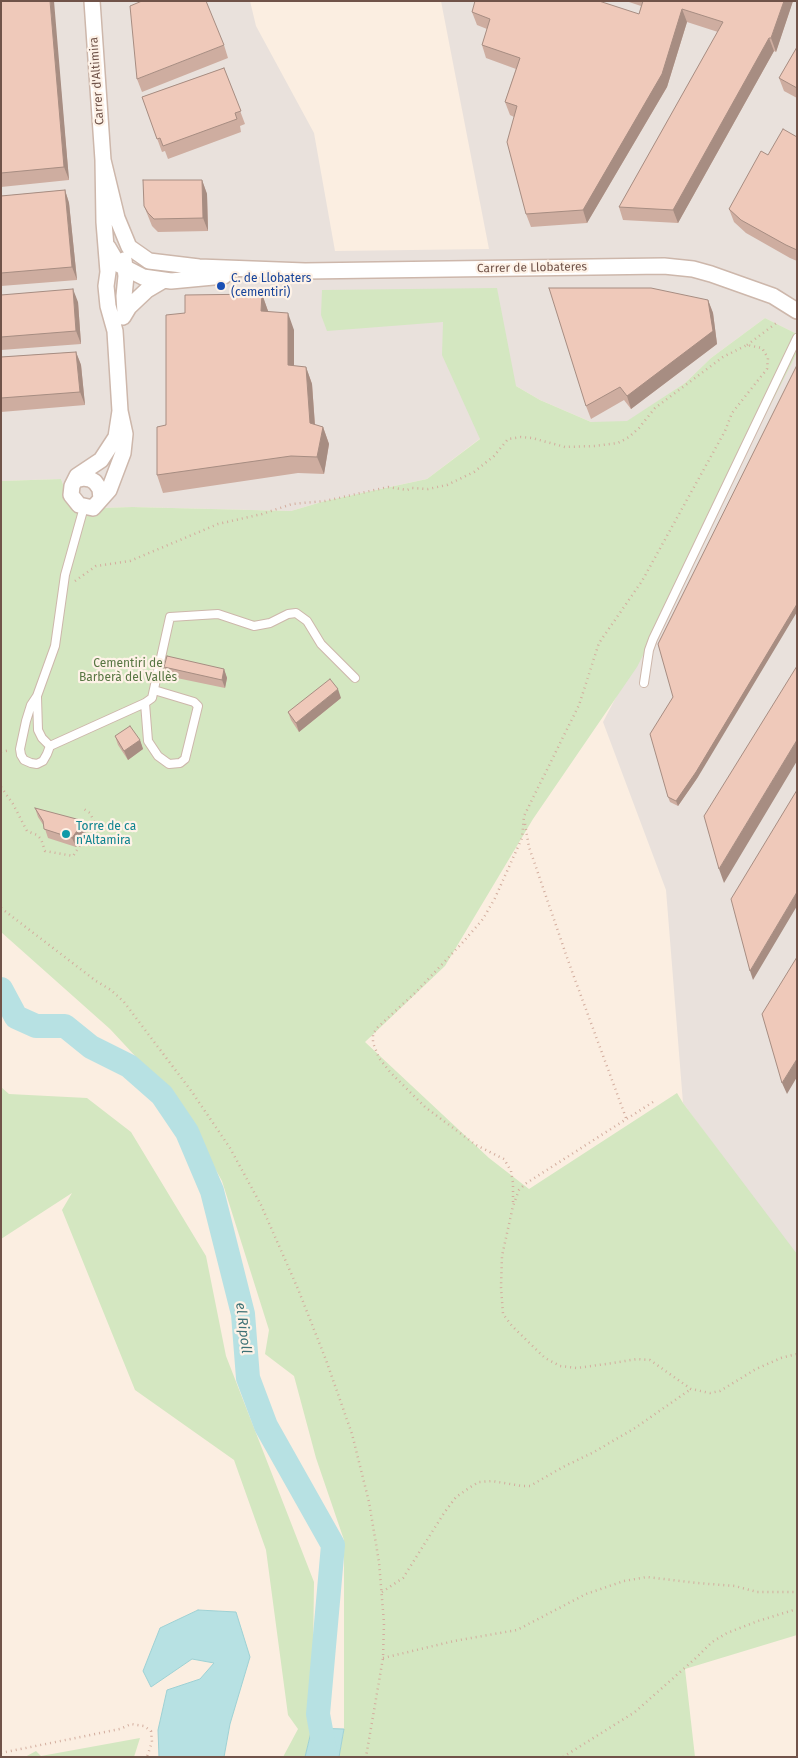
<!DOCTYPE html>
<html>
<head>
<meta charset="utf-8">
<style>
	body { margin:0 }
	#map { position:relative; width:798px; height:1758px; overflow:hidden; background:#fbeee1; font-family:"Fira Sans",sans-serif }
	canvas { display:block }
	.frame { position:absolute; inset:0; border:2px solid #705349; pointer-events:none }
</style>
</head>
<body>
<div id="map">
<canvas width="798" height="1758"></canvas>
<div class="frame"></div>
</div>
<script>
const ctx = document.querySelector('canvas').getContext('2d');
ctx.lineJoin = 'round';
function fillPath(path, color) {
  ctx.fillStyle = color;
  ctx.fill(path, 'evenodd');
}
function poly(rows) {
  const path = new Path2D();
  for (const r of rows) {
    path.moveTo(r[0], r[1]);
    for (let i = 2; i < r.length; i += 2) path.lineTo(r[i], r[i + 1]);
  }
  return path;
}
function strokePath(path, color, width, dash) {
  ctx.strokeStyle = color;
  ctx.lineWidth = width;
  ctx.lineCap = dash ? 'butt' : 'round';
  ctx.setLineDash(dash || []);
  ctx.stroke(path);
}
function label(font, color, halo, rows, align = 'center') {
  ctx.font = font + ' "Fira Sans",sans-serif';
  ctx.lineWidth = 4.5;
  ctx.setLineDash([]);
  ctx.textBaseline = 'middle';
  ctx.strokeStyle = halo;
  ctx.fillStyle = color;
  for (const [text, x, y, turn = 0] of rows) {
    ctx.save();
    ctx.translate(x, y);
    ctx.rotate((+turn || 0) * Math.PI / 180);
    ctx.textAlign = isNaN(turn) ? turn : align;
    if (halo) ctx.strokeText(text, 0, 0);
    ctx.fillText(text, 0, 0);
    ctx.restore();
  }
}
fillPath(poly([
	[1,1,250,1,256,26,314,133,335,251,489,249,441,1,797,1,797,334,765,318,711,358,685,383,627,422,591,422,540,400,516,386,490,431,427,479,325,501,291,511,132,507,72,509,61,479,1,481],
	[797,353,797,1259,683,1103,666,890,603,722]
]), '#e9e1dc');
fillPath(poly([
	[497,288,516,386,540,400,591,422,627,421,685,383,711,358,765,318,797,334,797,353,637,667,533,819,445,966,365,1042,489,1158,529,1189,677,1093,683,1103,797,1254,797,1635,685,1669,695,1757,339,1757,344,1730,344,1540,316,1458,294,1376,265,1354,269,1330,222,1181,178,1102,110,1029,1,932,1,481,61,479,72,509,132,507,291,511,325,501,427,479,480,439,442,355,443,322,327,331,321,315,322,290],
	[1,1087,9,1094,87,1098,131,1132,206,1256,226,1356,314,1582,312,1728,305,1757,283,1757,298,1729,288,1715,266,1550,234,1460,135,1390,62,1210,72,1193,1,1239],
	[140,1738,134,1757,25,1757,36,1751,41,1756]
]), '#d4e7c1');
const water = poly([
	[198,1610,236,1612,250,1657,230,1724,224,1757,159,1757,158,1730,167,1690,200,1679,214,1663,192,1659,151,1687,143,1671,160,1628,198,1610],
	[312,1728,344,1729,339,1757,305,1757,312,1728]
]);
fillPath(water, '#b7e1e3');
strokePath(water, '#9ed1d4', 1);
strokePath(poly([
	[1,989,16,1017,36,1026,65,1026,91,1047,129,1066,162,1095,187,1132,212,1191,243,1314,248,1378,266,1426,333,1545,318,1714,326,1757]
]), '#b7e1e3', 24);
const lane = poly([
	[644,683,649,650,653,639,797,338],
	[37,697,38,730,42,738,50,746],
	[145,703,148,741,158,756,169,764,180,763,185,759,198,706,194,702,154,690],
	[50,746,145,703,152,698,170,617,218,614,254,626,270,623,288,614,296,613,307,621,321,644,355,678],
	[50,746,47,754,43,761,37,764,31,763,24,760,21,755,20,749,26,721,31,705,37,696,55,646,65,575,84,507]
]);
const street = poly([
	[92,1,103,160,104,222,108,272,106,286,108,306,115,331,120,411,125,434,123,453,109,490,93,508,79,505,71,495,72,486,77,476,101,460,116,437,120,411],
	[103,160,117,218,129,247,149,261,199,267,305,271,664,266,693,269,711,274,773,296,797,311],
	[108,247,118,264,143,277,171,281,224,276],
	[124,260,126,276,124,296,125,313],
	[123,317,129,307,147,290,164,280],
	[75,480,84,478,90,479,95,482,100,489,101,499]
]);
strokePath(lane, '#cdb7ab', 10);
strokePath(street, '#cdb7ab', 18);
strokePath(poly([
	[747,345,779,321],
	[75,581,96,566,130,561,218,524,262,514,292,504,325,501,388,487,407,490,412,488,428,489,447,485,474,472,494,456,508,439,521,437,532,438,565,447,594,446,618,443,629,437,639,428,655,408,723,357,747,345,762,348,768,358,767,369,732,413,725,431,642,581,599,643,579,705,524,816,522,838,495,898,483,919,464,941,416,992,378,1027,373,1034,373,1043,379,1058,390,1072,425,1107,476,1145,504,1159,511,1171,513,1183,513,1206],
	[1,752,10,750],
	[1,787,13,804,27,831,37,835,41,839,45,851,73,856,95,823,90,813,84,809],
	[525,824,529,847,570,966,626,1118],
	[1,908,96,981,111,990,124,1002,192,1092,230,1148,261,1205,298,1289,326,1360,352,1434,369,1502,379,1562,384,1623,383,1658,366,1757],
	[653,1102,525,1184,519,1190,513,1206,502,1256,501,1287,503,1314,512,1326,545,1358,560,1366,577,1368,613,1363,637,1359,650,1360,691,1389,710,1393,720,1391,756,1369,781,1358,797,1354],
	[382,1592,403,1578,444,1513,456,1497,472,1486,479,1482,492,1481,522,1486,530,1486,563,1467,594,1452,635,1428,691,1389],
	[383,1658,454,1641,517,1630,586,1594,624,1581,647,1577,697,1583,735,1586,757,1592,797,1592],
	[1,1753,120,1729,131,1724,144,1726,151,1731,152,1742,147,1757],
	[563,1757,635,1712,697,1657,712,1642,727,1633,758,1621,797,1609]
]), '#d3ad9e', 2.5, [1, 4]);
strokePath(lane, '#fff', 8);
strokePath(street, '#fff', 15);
fillPath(poly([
	[1,1,55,24,69,180,1,187],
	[626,1,793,1,776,52,774,51,678,223,623,220,619,207,718,32,687,22,667,87,587,223,531,227,526,214,514,117,510,115,505,102,516,69,486,58,482,45,487,29,477,25,472,12,639,14,641,6],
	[224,45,228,58,142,92,137,79],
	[797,47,797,98,784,91,779,78],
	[224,68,245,124,240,126,241,132,168,159,165,151,162,152,142,97],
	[797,137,797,261,790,258,746,233,734,222,729,209,768,155],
	[202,180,207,194,208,231,158,232,152,226,144,206],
	[65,190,69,203,77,280,1,286,1,196],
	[262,294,268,311,294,330,294,366,306,367,312,384,315,425,323,427,329,444,324,474,298,473,163,493,157,475,185,313],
	[1,295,78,302,81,344,1,350],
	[708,300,713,313,717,344,631,409,624,400,591,419,586,406],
	[76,352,81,365,85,405,1,412,1,357],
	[164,667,224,669,227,678,225,688,167,676],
	[341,698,299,732,291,720,288,712],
	[115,736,140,740,143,749,128,760,118,745],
	[698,777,678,806,670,802,668,797],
	[35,808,87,830,76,847,48,838,44,826,38,817]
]), '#ceada0');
fillPath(poly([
	[50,1,54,1,69,180,64,167],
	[784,1,793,1,776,52,771,38],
	[682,9,687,22,667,87,587,223,583,210],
	[769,38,774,51,678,223,673,210],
	[202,180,207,194,208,231,203,218],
	[65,190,69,203,77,280,72,267],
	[73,289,78,302,81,344,76,331],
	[262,294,268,311,261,311],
	[708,300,713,313,717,344,631,409,627,396],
	[288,313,294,330,294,383,288,365],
	[76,352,81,365,85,405,80,392],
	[306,367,312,384,316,441,310,423],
	[323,427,329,444,324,474,317,457],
	[797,604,797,612,698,777,678,806,676,801],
	[224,669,227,678,225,688,222,680],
	[338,689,341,698,299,732,296,723],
	[140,740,143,749,128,760,124,751],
	[797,740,797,761,724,883,719,869],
	[84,821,87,830,76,847,72,838],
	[797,892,797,906,753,980,750,971],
	[797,1059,797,1077,787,1094,782,1083]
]), '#a78d82');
const building = poly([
	[1,1,50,1,64,167,1,173,1,1],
	[142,1,206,1,224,45,137,79,130,6,142,1],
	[475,1,599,1,639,14,643,1,784,1,771,38,769,38,673,210,619,207,723,22,682,9,662,74,583,210,526,214,507,142,517,106,505,102,520,58,482,45,490,19,472,12,475,1],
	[797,47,797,88,779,78,797,47],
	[224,68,241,111,235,113,237,119,163,146,160,138,157,139,142,97,224,68],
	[783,129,797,137,797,250,786,245,741,220,729,209,761,151,768,155,783,129],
	[143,180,202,180,203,218,154,219,148,213,144,206,143,180],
	[65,190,72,267,1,273,1,196,65,190],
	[549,288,651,288,708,300,713,331,627,396,620,387,586,406,549,288],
	[73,289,76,331,1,337,1,295,73,289],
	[262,294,261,311,288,313,288,365,306,367,310,423,323,427,317,457,291,456,157,475,157,427,166,425,166,315,185,313,185,295,262,294],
	[76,352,80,392,1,398,1,357,76,352],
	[797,365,797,604,696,772,676,801,668,797,650,734,673,697,658,644,797,365],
	[167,656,224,669,222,680,164,667,167,656],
	[797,666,797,740,719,869,704,816,797,666],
	[330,679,338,689,296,723,288,712,330,679],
	[130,726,140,740,124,751,115,736,130,726],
	[797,790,797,892,750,971,731,899,797,790],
	[35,808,84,821,72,838,44,829,43,821,35,808],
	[797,957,797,1059,782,1083,762,1014,797,957]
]);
fillPath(building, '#efc9ba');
strokePath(building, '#a78d82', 1);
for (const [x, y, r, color] of [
	[221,286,5,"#1a4fb4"],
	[66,834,5,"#0f9aa8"]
]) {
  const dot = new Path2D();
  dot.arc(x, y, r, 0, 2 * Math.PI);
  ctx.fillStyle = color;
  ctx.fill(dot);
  strokePath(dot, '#fef2e7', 2);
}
label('12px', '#705349', '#fef2e7', [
	["Carrer d'Altimira",97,81,-94],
	["Carrer de Llobateres",532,268,-1]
]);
label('12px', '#164399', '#fef2e7', [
	["C. de Llobaters",231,279],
	["(cementiri)",231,293]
], 'left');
label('12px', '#577642', '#fef2e7', [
	["Cementiri de",128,664],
	["Barberà del Vallès",128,678]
]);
label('12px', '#0d838f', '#fef2e7', [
	["Torre de ca",76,827],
	["n'Altamira",76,841]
], 'left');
label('italic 14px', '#3f7276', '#fef2e7', [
	["el Ripoll",243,1328,83]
]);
</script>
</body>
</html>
